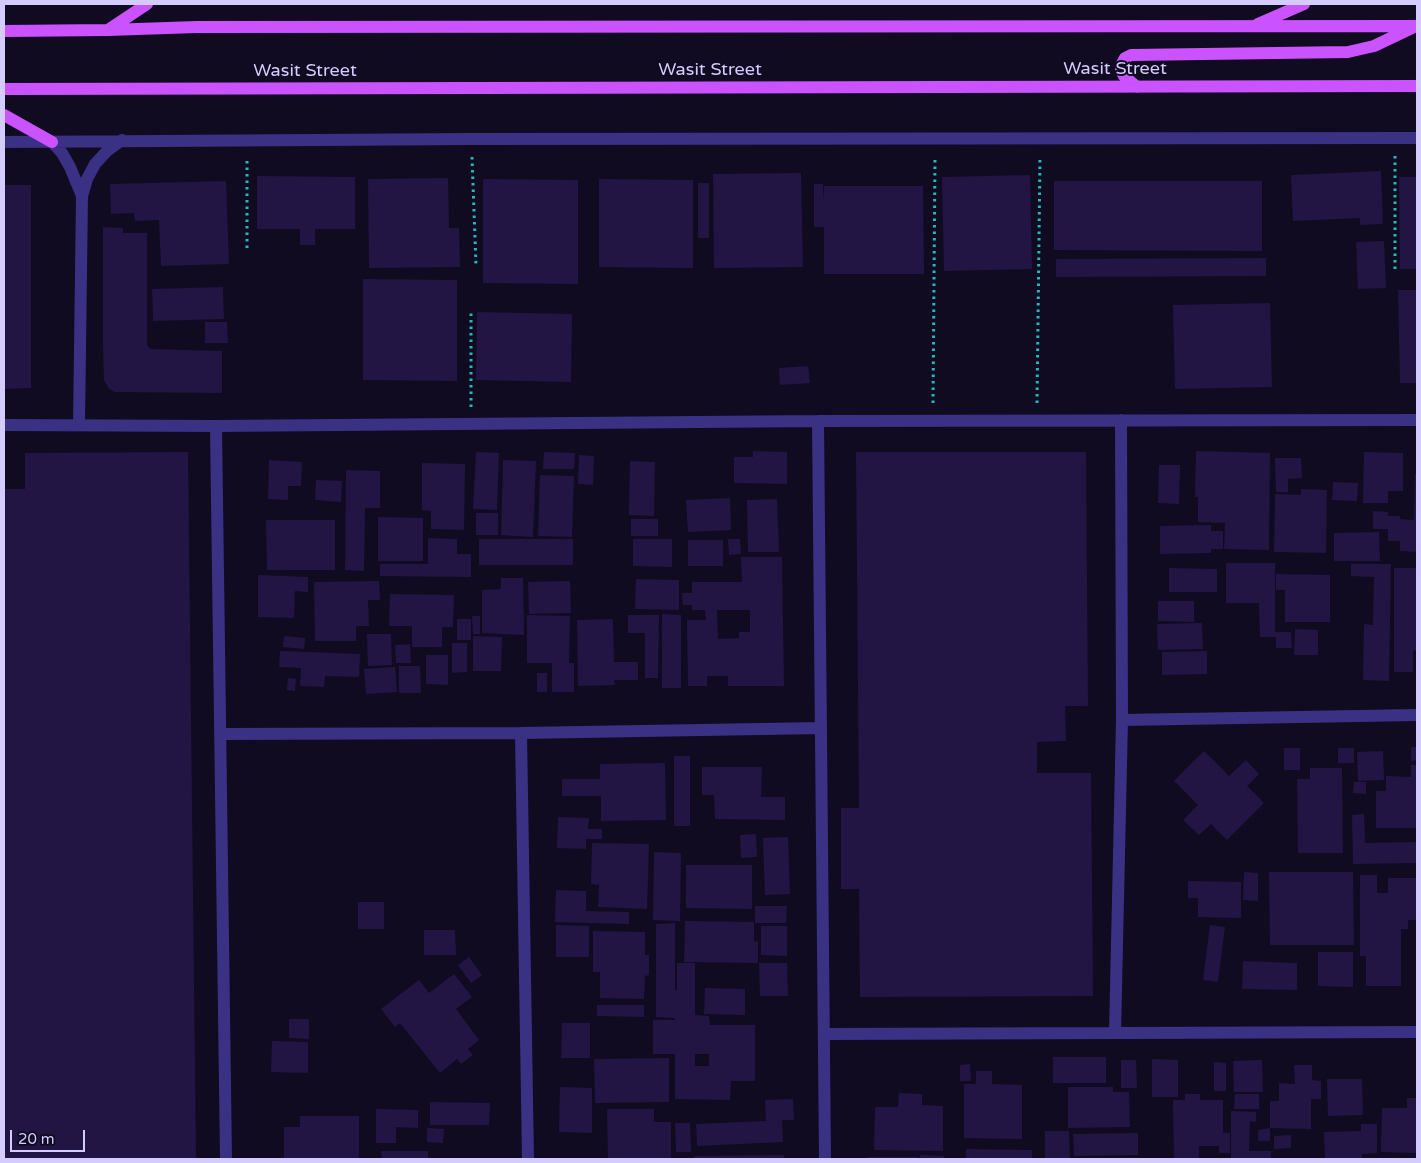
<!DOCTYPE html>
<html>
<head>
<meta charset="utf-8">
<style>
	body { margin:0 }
	#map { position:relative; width:1421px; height:1163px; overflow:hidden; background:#100b21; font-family:"Varela Round",sans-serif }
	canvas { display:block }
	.frame { position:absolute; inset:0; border:5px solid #d4cbff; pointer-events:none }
	.scale { position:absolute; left:10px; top:1130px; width:75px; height:22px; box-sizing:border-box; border:2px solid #d4cbff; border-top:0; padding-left:6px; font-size:15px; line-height:18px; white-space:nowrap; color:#d4cbff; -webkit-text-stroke:4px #100b21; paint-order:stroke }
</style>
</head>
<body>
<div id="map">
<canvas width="1421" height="1163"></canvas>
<div class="frame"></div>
<div class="scale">20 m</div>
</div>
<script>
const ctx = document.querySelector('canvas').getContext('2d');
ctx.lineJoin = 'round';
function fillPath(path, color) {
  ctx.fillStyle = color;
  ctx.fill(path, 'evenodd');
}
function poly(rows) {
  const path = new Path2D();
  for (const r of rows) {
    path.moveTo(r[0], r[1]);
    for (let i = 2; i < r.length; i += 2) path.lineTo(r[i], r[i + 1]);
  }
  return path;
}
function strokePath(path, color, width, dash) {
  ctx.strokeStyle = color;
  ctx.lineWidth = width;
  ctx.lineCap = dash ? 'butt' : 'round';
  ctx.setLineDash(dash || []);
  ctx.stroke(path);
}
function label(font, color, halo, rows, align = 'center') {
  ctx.font = font + ' "Varela Round",sans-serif';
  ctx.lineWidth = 4;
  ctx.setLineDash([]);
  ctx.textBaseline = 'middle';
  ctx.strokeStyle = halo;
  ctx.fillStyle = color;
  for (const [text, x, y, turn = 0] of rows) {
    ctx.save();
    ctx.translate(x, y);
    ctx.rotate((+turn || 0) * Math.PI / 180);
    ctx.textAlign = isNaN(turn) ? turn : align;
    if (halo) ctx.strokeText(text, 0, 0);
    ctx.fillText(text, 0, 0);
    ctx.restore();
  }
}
fillPath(poly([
	[1381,171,1383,224,1360,225,1360,218,1293,221,1291,175],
	[801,173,803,267,714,268,713,174],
	[1030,175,1032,269,944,271,942,177],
	[257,176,355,177,355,229,315,229,315,245,300,245,300,229,257,229],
	[1399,177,1417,177,1417,269,1400,269],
	[448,178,449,228,459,228,460,267,369,268,368,179],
	[483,179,578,180,578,284,483,283],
	[599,179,693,180,693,268,599,267],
	[226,181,229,264,161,266,159,220,135,221,134,213,111,214,110,184],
	[1054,181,1262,181,1262,251,1054,250],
	[698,183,709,183,709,238,698,238],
	[814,184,823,184,823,202,824,186,923,186,924,274,824,274,824,227,814,227],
	[4,185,31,185,31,388,4,389],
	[103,227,123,228,123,233,147,233,147,345,150,349,222,351,222,393,115,392,109,389,104,380,103,344],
	[1384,241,1386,288,1358,289,1356,242],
	[1266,258,1266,276,1056,277,1056,259],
	[363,279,457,280,457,381,363,380],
	[223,287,224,319,153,321,152,289],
	[1398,290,1417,290,1417,383,1400,383],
	[1270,303,1272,387,1175,389,1173,305],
	[477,312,572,314,571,382,476,380],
	[205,322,227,322,228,343,205,343],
	[808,366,810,383,780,385,779,368],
	[753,451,787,452,787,484,734,483,734,457,753,457],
	[1196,451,1270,453,1269,550,1224,549,1225,523,1198,522,1198,497,1195,497],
	[188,452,196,1159,4,1159,4,489,25,489,25,453],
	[476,452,499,453,497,510,473,509],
	[544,452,575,453,574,469,543,469],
	[856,452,1086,452,1088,706,1065,706,1066,741,1037,742,1037,773,1091,773,1093,996,860,997,859,889,841,889,841,808,859,808],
	[1364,452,1403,453,1403,491,1388,491,1388,503,1363,503],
	[579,455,594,456,593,485,578,484],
	[1275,458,1301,458,1302,478,1288,479,1288,492,1276,492],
	[269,460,302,462,301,486,288,486,288,500,268,499],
	[503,460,536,461,533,537,501,535],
	[630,461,655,462,654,516,629,515],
	[422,463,465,464,464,530,431,529,431,511,422,510],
	[1159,465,1180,465,1179,504,1158,503],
	[346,470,380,471,380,508,365,508,364,571,345,570],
	[1415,474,1417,474,1417,552,1400,551,1400,541,1388,541,1388,529,1373,529,1373,511,1388,512,1388,516,1400,516,1400,519,1414,520],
	[540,475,574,476,572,537,538,536],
	[316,480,342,481,341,502,315,500],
	[1333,482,1358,483,1357,501,1332,500],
	[1301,489,1327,490,1326,553,1274,552,1275,494,1301,495],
	[730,498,731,530,688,532,686,500],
	[777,499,779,552,748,552,747,500],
	[476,513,498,513,498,535,476,535],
	[378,517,423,518,423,561,378,561],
	[631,519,658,519,658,536,631,536],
	[266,520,335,520,335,570,267,570],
	[1211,525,1211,531,1223,531,1223,549,1211,549,1211,553,1160,554,1160,526],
	[1379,532,1380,561,1334,561,1334,533],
	[428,538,457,539,457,554,471,554,471,577,380,576,380,564,428,564],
	[479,539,573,539,573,565,479,565],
	[633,539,672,539,672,567,633,566],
	[728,539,740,539,741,554,729,555],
	[688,540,723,540,723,566,688,566],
	[741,557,782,557,784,686,728,686,728,676,707,676,707,686,688,686,687,620,706,620,705,610,692,610,692,605,683,605,682,593,692,593,692,582,742,582],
	[717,610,750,610,750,632,739,632,739,638,718,639],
	[1226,563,1275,563,1275,632,1291,632,1292,648,1276,648,1276,637,1260,637,1259,603,1226,603],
	[1351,564,1391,564,1389,681,1363,680,1364,624,1373,625,1374,577,1351,576],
	[1169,568,1217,569,1217,592,1169,592],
	[1394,568,1417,568,1417,651,1413,650,1413,672,1394,672],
	[1276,574,1330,575,1330,622,1285,622,1285,590,1276,590],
	[258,575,308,577,308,592,295,591,294,618,258,617],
	[501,578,523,578,524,635,482,633,482,590,501,589],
	[636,579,679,580,679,610,635,609],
	[379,581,380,600,368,600,369,626,356,626,356,641,315,641,314,582],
	[570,581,571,613,529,614,528,582],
	[390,594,454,595,453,627,442,627,442,647,412,647,412,626,389,626],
	[1158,601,1194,601,1194,622,1158,621],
	[662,614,681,615,681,688,662,688],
	[527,615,570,616,569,663,574,663,574,692,552,692,552,663,527,663],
	[628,615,659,615,658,678,645,678,645,633,628,633],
	[472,616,480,616,480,634,473,634],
	[457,619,471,619,471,640,457,640],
	[613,619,614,662,638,662,638,680,614,680,615,685,578,686,577,620],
	[1202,623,1203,649,1158,650,1157,624],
	[1295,629,1318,630,1318,655,1294,655],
	[367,634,391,634,392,665,368,666],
	[284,636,305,638,304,649,283,647],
	[473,636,502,637,501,671,473,671],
	[452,643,467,643,467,672,452,673],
	[410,644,411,663,396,663,395,645],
	[280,651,360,654,359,677,325,676,324,687,300,686,301,668,279,667],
	[1207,651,1207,674,1162,675,1162,652],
	[426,655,448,655,448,685,426,684],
	[399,666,420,666,421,693,399,693],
	[395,667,397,692,366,694,364,669],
	[537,673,547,673,547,692,537,692],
	[288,678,296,679,295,691,287,690],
	[1411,747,1417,747,1417,760,1411,761],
	[1284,748,1300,748,1300,770,1284,770],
	[1338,748,1354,748,1354,763,1338,763],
	[1204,751,1229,776,1246,760,1259,774,1247,786,1264,803,1227,840,1211,824,1199,835,1183,820,1198,805,1174,781],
	[1383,751,1384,780,1358,781,1357,752],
	[674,756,690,756,690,826,674,826],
	[665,763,666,820,601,821,601,796,562,796,562,779,600,779,600,764],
	[1411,765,1417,765,1417,828,1376,828,1376,791,1386,791,1386,776,1411,777],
	[702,767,762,767,761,797,785,797,785,820,715,819,714,795,702,795],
	[1310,768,1342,768,1343,853,1298,853,1297,779,1310,779],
	[1354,782,1366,782,1366,794,1353,793],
	[1364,814,1365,843,1417,842,1417,863,1353,864,1352,815],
	[558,817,589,818,588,829,602,829,602,839,586,839,586,849,557,848],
	[756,834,757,857,741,858,740,835],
	[788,837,790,894,765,895,763,838],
	[592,843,649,844,647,909,598,907,599,885,591,884],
	[654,852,681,853,680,921,653,920],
	[686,865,752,865,752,909,686,908],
	[1244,872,1258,873,1258,901,1243,900],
	[1269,872,1353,872,1354,945,1270,945],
	[1360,875,1377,875,1377,893,1388,893,1388,878,1417,878,1417,920,1408,920,1408,929,1401,929,1401,986,1366,986,1366,956,1360,956],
	[1188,881,1241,882,1241,918,1198,917,1198,898,1188,898],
	[556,890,586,891,586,911,629,912,629,924,555,922],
	[358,902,384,902,384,929,358,929],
	[755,906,787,906,786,923,755,923],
	[685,921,754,922,754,942,758,941,758,963,684,962],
	[675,923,675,990,677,990,677,963,695,963,695,1015,709,1016,710,1025,755,1025,755,1081,731,1081,730,1100,675,1099,675,1054,653,1054,653,1020,675,1020,675,1018,656,1017,656,924],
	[695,1054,709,1054,709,1066,695,1066],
	[556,925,589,926,589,957,556,957],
	[1210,925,1225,927,1218,982,1203,980],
	[761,926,787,926,787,956,761,955],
	[424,930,455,930,456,955,424,955],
	[593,931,645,932,645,955,649,955,649,975,645,976,644,999,600,998,600,972,593,972],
	[1318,952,1353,952,1353,987,1318,986],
	[469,957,482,975,471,983,458,965],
	[1243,961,1297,963,1297,990,1242,989],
	[759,963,787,963,788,996,760,996],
	[454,974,472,997,456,1009,479,1040,468,1049,473,1055,461,1064,457,1059,440,1073,400,1023,395,1027,381,1009,419,980,429,993],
	[705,988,745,989,745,1015,704,1014],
	[597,1005,644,1005,644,1017,597,1016],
	[289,1019,309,1019,309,1039,289,1038],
	[562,1023,590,1023,590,1058,561,1058],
	[272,1041,308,1042,308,1073,271,1072],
	[1053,1057,1106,1057,1106,1083,1053,1083],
	[669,1058,669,1102,595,1103,594,1059],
	[1152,1059,1178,1060,1178,1097,1152,1097],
	[1121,1060,1136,1060,1137,1088,1121,1088],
	[1262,1060,1263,1092,1234,1092,1233,1061],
	[1214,1062,1226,1063,1226,1091,1214,1091],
	[970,1064,971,1081,960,1081,960,1065],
	[1294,1065,1312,1065,1312,1080,1321,1081,1321,1099,1311,1099,1311,1129,1270,1128,1270,1101,1279,1101,1279,1083,1295,1084],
	[976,1071,992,1071,992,1084,1022,1085,1022,1139,964,1138,964,1084,976,1084],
	[1327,1079,1362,1079,1363,1115,1328,1116],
	[560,1087,592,1088,592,1133,559,1132],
	[1068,1087,1113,1087,1113,1092,1129,1092,1130,1127,1068,1128],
	[899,1093,922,1094,922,1105,943,1106,943,1151,874,1150,875,1107,898,1107],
	[1185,1094,1200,1094,1200,1100,1223,1100,1223,1133,1230,1133,1230,1153,1219,1153,1219,1146,1199,1146,1199,1159,1174,1158,1173,1100,1185,1100],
	[1235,1094,1259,1094,1259,1109,1234,1109],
	[1407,1098,1417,1098,1417,1153,1381,1152,1382,1108,1407,1108],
	[793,1099,794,1120,782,1120,783,1142,697,1146,696,1124,766,1121,765,1100],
	[430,1102,490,1103,489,1125,430,1125],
	[376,1109,418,1110,418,1128,396,1127,396,1143,376,1143],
	[607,1109,654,1109,654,1122,671,1122,671,1159,608,1159],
	[1231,1111,1256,1112,1256,1122,1250,1121,1249,1151,1271,1151,1271,1159,1231,1159],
	[300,1116,359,1116,359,1159,284,1159,284,1127,300,1127],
	[675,1123,690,1123,691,1152,676,1152],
	[1361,1124,1377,1124,1377,1153,1362,1154,1362,1159,1325,1159,1324,1132,1361,1131],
	[427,1128,444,1129,443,1143,427,1142],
	[1270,1128,1270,1141,1258,1141,1258,1130],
	[1045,1131,1069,1131,1070,1159,1045,1159],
	[1138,1133,1138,1155,1074,1156,1073,1134],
	[1291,1135,1291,1148,1274,1149,1274,1136],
	[966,1149,1032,1150,1032,1159,966,1159],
	[381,1151,428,1151,428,1159,382,1159],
	[784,1155,784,1159,694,1159,694,1156],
	[920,1155,944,1156,944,1159,920,1159],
	[867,1157,918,1157,918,1159,867,1159]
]), '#221544');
strokePath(poly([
	[1395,156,1395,271],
	[472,157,476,265],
	[247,248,247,158],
	[933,403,935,157],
	[1037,403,1040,156],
	[471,407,471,310]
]), '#21bbbd', 3, [2.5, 4]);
strokePath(poly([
	[4,142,471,139,1417,138],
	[52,142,62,153,70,167,82,196],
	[1121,420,1122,720,1417,715],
	[818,421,825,1159],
	[4,425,216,426,818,421,1417,420],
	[79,425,82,196,87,179,95,164,107,151,122,140],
	[216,426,226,1159],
	[521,733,528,1159],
	[220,734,521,733,821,728],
	[1115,1033,1122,720],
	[825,1034,1417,1032]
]), '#3a3185', 12);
strokePath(poly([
	[1258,24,1304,4],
	[108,30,147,4],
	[4,31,108,30,197,27,1417,26],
	[1137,87,1124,76,1121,70,1122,64,1125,58,1131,55,1348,52,1374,46,1414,27],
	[4,89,1417,86],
	[4,115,52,142]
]), '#cb52ff', 12);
label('18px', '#d4cbff', '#100b21', [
	["Wasit Street",1115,69],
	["Wasit Street",710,70],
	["Wasit Street",305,71]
]);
</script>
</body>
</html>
